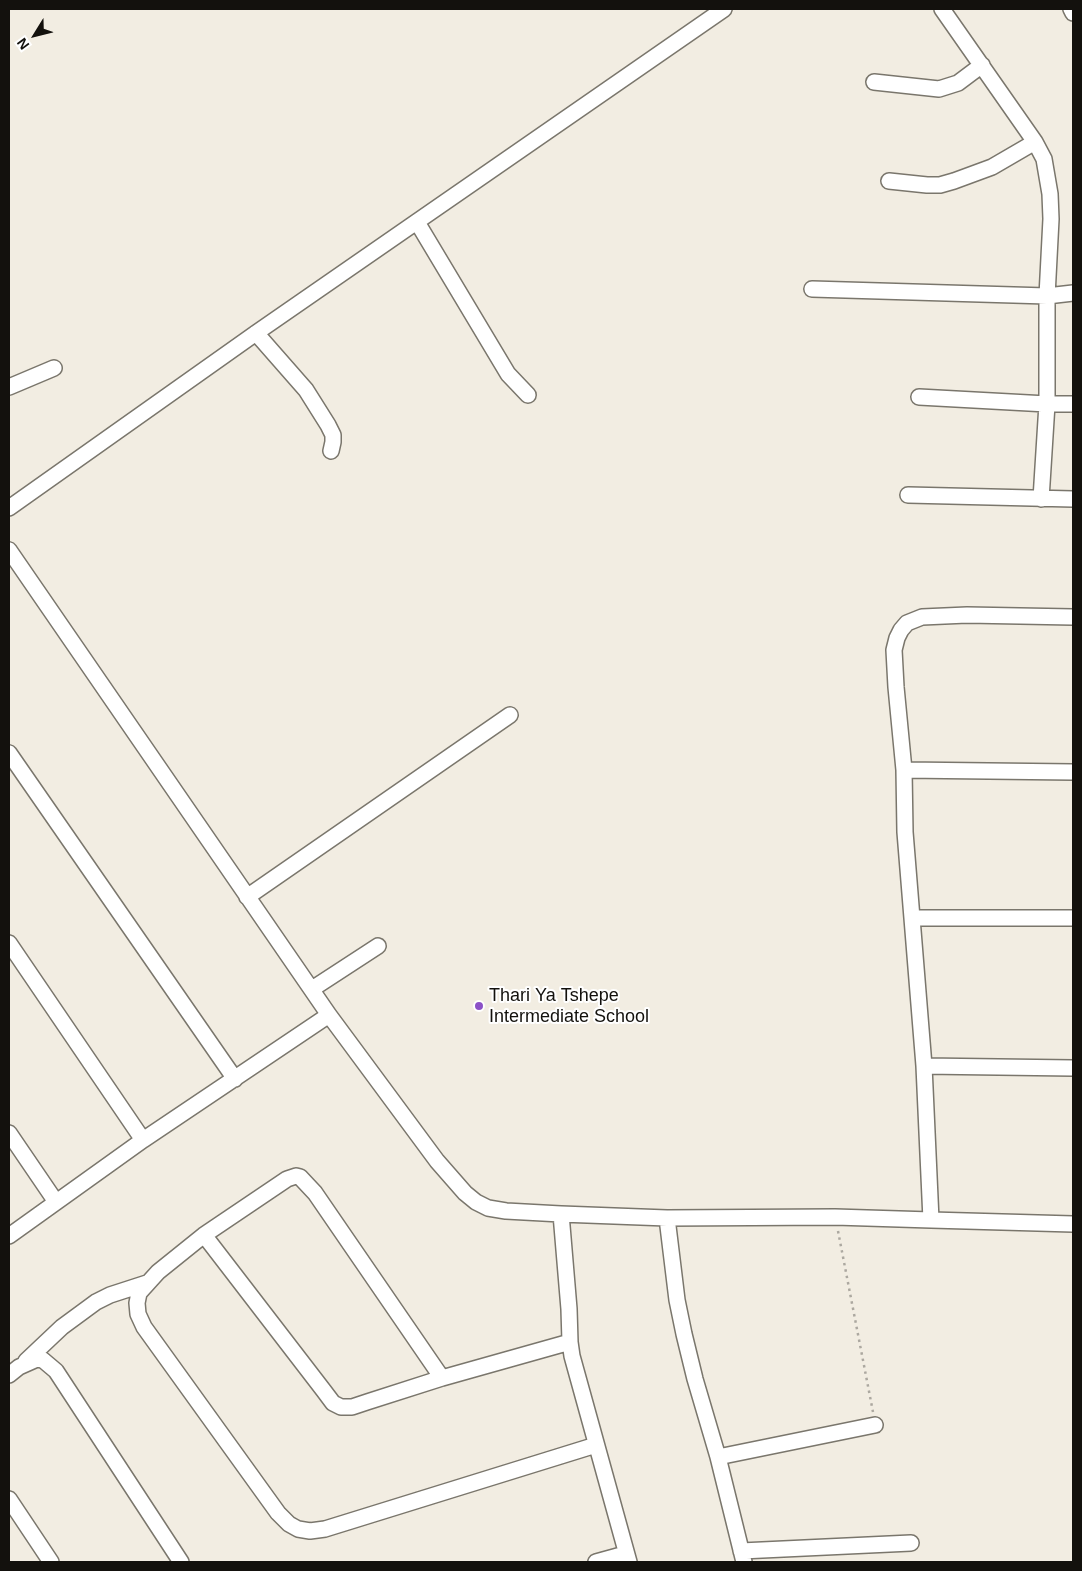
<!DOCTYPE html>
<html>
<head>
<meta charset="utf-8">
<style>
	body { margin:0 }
	#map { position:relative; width:1082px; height:1571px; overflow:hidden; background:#f2ede2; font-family:Arial,sans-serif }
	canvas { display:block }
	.frame { position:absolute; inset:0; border:10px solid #13110d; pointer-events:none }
	.north { position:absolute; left:10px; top:10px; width:50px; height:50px; -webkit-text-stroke:4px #fff; paint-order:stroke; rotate:234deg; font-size:14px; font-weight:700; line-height:20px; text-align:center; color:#13110d }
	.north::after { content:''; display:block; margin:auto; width:18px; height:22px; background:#13110d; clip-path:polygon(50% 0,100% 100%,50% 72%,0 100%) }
</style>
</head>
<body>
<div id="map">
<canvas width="1082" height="1571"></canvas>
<div class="frame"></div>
<div class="north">N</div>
</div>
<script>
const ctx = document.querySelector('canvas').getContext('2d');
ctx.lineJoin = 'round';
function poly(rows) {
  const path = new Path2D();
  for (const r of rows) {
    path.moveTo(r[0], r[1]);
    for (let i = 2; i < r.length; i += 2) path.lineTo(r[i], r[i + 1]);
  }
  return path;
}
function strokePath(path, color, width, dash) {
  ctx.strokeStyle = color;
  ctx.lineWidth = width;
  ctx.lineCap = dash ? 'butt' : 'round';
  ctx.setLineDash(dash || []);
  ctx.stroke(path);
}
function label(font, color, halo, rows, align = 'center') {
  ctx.font = font + ' Arial,sans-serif';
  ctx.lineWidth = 4;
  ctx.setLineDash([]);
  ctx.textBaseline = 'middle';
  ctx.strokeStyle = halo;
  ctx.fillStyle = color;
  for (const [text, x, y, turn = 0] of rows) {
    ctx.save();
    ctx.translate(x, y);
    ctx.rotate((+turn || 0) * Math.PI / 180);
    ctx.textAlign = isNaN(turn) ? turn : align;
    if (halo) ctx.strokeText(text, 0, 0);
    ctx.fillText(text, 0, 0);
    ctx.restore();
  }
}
const minor = poly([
	[942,9,1035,142,1044,159,1050,194,1051,219,1047,296,1047,404,1041,499],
	[1071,9,1073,13],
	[874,82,939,89,958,83,982,65],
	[889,181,927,185,940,185,954,181,992,167,1035,142],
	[417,222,508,374,528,395],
	[812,289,1047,296,1073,293],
	[256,333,306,390,328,425,333,435,333,442,331,451],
	[9,387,54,368],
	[919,397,1047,404,1073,404],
	[908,495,1073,499],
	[9,508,256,333,724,9],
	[9,550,329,1015,437,1161,465,1193,476,1202,488,1208,506,1211,561,1214,667,1218,835,1217,931,1220],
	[1073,617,967,615,922,617,907,623,901,630,897,638,894,650,896,687,904,770,905,832,924,1066,931,1220,1073,1224],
	[9,753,235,1079],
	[904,770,1073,772],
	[247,897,510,715],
	[912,918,1073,918],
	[9,943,143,1140],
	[312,989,378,946],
	[924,1066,1073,1068],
	[9,1133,56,1202],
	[561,1214,569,1309,570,1342,572,1356,629,1562],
	[667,1218,677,1300,684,1334,695,1379,718,1457,744,1562],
	[204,1235,324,1391,333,1403,341,1407,352,1407,367,1402,442,1378,570,1342],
	[9,1236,143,1140,329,1015],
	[26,1361,62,1327,96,1302,110,1295,147,1283],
	[9,1375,19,1367,37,1359,43,1360,56,1371,181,1562],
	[442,1378,315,1193,300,1177,296,1176,287,1179,204,1235,158,1272,139,1293,137,1303,138,1314,144,1327,278,1513,289,1524,298,1529,310,1531,325,1529,596,1445],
	[718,1457,875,1425],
	[9,1499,51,1562],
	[741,1551,911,1543],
	[596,1562,625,1554]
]);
strokePath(minor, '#7a766c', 18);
strokePath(poly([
	[838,1231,873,1412]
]), '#aca8a0', 2.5, [2.5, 4]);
strokePath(minor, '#fff', 15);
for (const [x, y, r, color] of [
	[479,1006,5,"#8c51c7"]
]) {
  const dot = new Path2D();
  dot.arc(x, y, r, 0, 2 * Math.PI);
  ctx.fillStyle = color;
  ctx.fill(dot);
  strokePath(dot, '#fff', 2);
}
label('18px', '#13110d', '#fff', [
	["Thari Ya Tshepe",489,996],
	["Intermediate School",489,1017]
], 'left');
</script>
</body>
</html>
